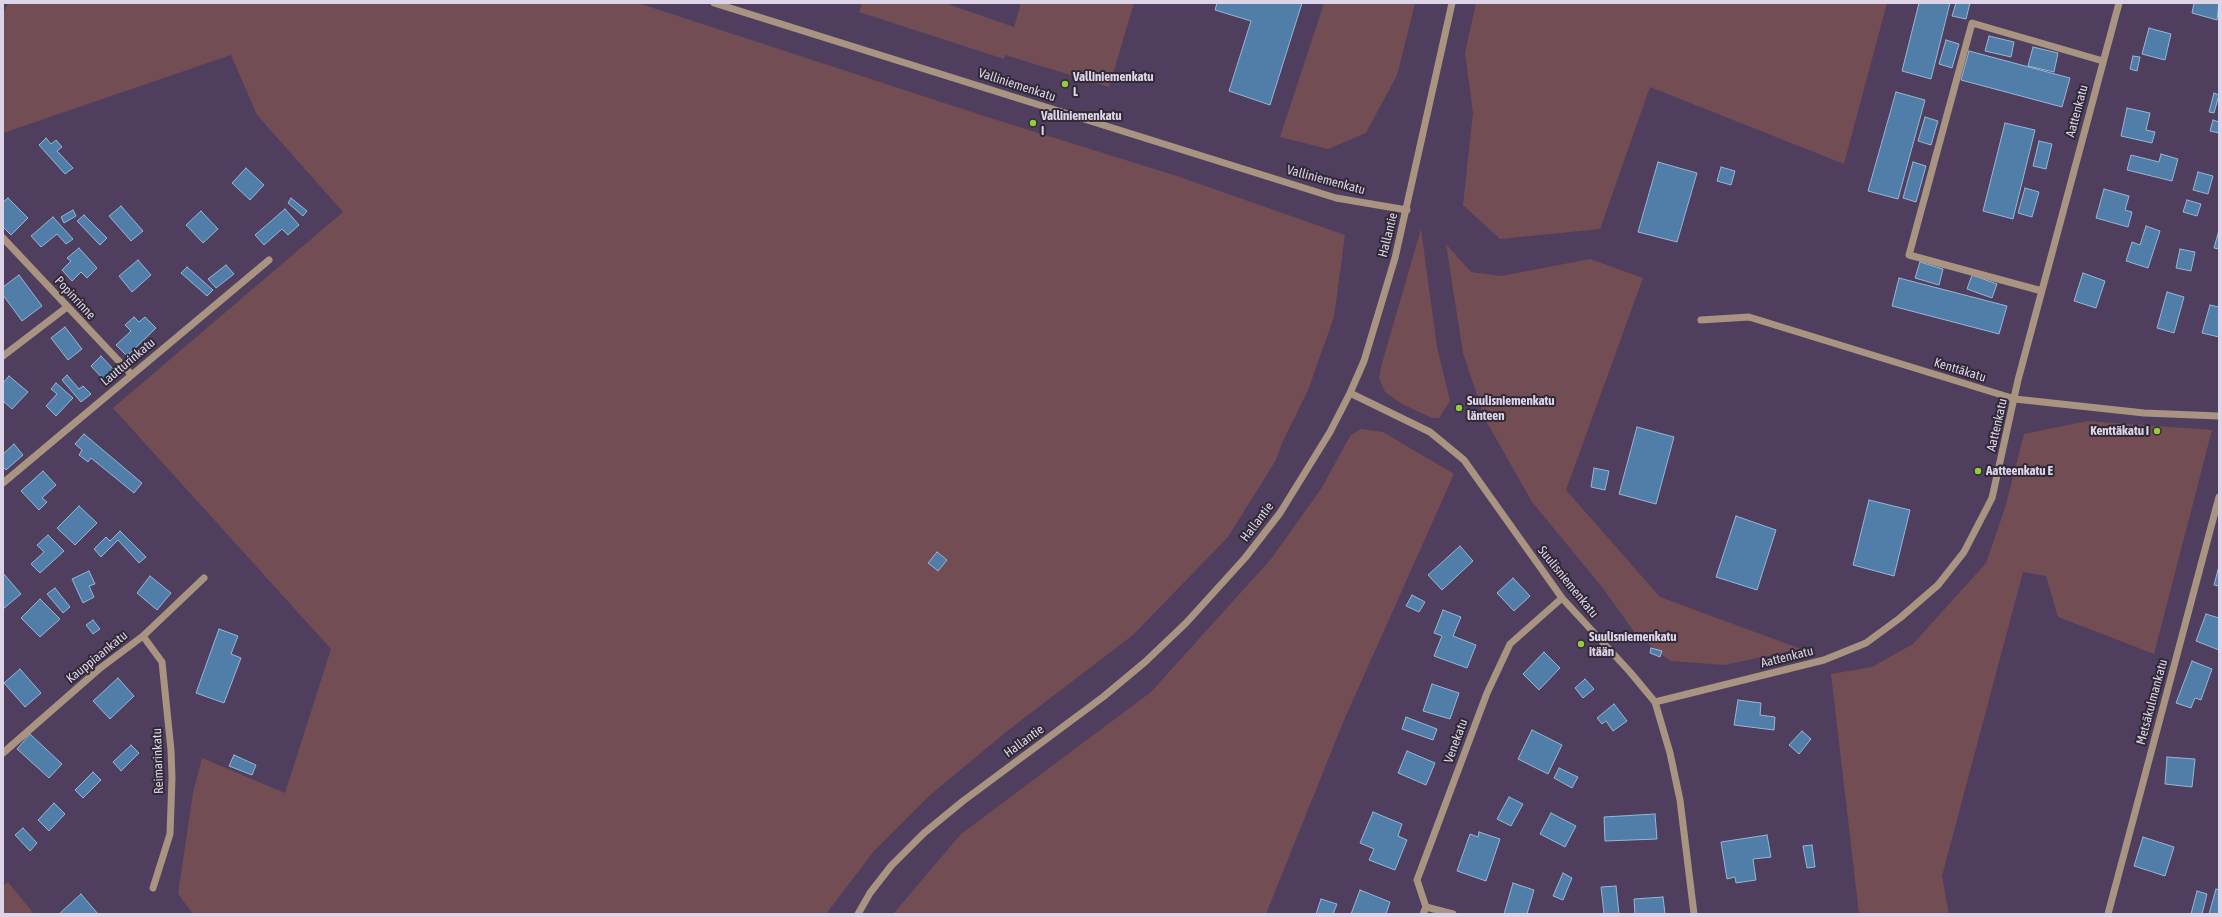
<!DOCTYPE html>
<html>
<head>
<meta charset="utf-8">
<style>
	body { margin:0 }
	#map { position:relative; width:2222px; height:917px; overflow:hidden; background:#4f3e5d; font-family:"Asap Condensed",sans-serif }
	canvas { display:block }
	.frame { position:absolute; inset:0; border:4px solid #ded4e7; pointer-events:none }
</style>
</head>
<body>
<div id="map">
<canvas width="2222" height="917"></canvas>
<div class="frame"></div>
</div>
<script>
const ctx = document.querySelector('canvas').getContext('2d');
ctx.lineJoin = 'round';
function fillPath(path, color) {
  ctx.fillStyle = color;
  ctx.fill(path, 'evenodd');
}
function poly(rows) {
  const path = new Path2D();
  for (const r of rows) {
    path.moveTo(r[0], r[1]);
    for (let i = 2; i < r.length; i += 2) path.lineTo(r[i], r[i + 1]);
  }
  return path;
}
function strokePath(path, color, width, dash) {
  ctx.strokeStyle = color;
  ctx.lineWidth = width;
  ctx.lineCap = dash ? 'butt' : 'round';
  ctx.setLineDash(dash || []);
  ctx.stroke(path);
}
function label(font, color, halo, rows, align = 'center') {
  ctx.font = font + ' "Asap Condensed",sans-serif';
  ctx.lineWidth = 4;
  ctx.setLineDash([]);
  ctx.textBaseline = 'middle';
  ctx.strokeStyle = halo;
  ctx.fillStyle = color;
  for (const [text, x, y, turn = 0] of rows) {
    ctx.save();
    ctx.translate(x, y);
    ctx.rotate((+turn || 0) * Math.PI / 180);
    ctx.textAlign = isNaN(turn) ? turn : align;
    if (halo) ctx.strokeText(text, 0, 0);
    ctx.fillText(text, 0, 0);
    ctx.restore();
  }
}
fillPath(poly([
	[8,3,638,3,984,116,1177,176,1345,235,1334,317,1308,390,1282,443,1276,460,1228,537,1133,635,1011,728,929,796,874,851,826,914,193,914,178,894,193,793,202,758,285,793,331,649,113,408,343,212,257,115,231,55,3,133,3,14],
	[862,3,945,3,1014,27,1021,3,1134,3,1109,87,1005,55,1004,59,859,12],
	[1324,3,1415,3,1397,75,1366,133,1328,149,1280,137],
	[1476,3,1887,3,1844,164,1650,87,1600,229,1500,239,1463,205,1473,113,1465,53],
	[1421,229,1437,347,1450,401,1439,418,1432,418,1402,404,1385,392,1379,378,1382,363],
	[1446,244,1471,272,1501,276,1590,259,1643,278,1566,490,1660,597,1801,649,1724,665,1670,661,1635,633,1602,587,1532,502,1485,419,1463,353],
	[2087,421,2212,430,2154,654,2058,617,2046,576,2023,572,1942,876,1949,914,1859,914,1831,674,1872,667,1913,644,1986,563,2005,508,2024,434],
	[1361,429,1383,432,1454,474,1344,720,1266,914,893,914,961,834,1151,692,1271,559,1321,489,1350,436],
	[8,882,34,914,3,914,3,886]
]), '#734d54');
const building = poly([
	[1217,3,1302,3,1270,105,1229,91,1251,21,1215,10,1217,3],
	[1919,3,1950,3,1931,79,1902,71,1919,3],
	[1956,3,1970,3,1966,19,1952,16,1956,3],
	[2194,3,2219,3,2217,20,2192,13,2194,3],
	[2149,28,2171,34,2165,60,2142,54,2149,28],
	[1989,36,2014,42,2011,57,1985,51,1989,36],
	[1946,40,1959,44,1952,68,1939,64,1946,40],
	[2033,47,2058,53,2054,72,2028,66,2033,47],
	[1969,51,2070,78,2062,107,1961,80,1969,51],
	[2133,56,2140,57,2137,71,2130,69,2133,56],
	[1896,92,1925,100,1898,199,1868,191,1896,92],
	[2214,93,2219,95,2214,113,2209,112,2214,93],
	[2127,108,2150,113,2146,130,2155,132,2152,143,2121,136,2127,108],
	[1925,117,1938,121,1931,145,1918,141,1925,117],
	[2213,120,2219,122,2219,133,2210,131,2213,120],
	[2005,123,2035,130,2013,219,1983,211,2005,123],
	[46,138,51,144,56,140,62,147,57,151,73,168,65,174,39,145,46,138],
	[2039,141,2052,144,2046,169,2033,166,2039,141],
	[2161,154,2178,159,2172,181,2127,170,2131,155,2159,162,2161,154],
	[1658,162,1697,173,1677,242,1638,232,1658,162],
	[1913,162,1926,166,1916,202,1903,198,1913,162],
	[1721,167,1735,171,1731,185,1717,181,1721,167],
	[246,168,264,185,250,200,232,183,246,168],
	[2198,172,2213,176,2208,194,2193,190,2198,172],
	[2025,188,2039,192,2032,217,2018,213,2025,188],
	[2104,189,2129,196,2125,210,2132,212,2128,227,2096,218,2104,189],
	[8,198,28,218,11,235,3,227,3,202,8,198],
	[291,198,307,211,303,216,288,203,291,198],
	[2187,200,2201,204,2197,216,2183,212,2187,200],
	[121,206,143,231,131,241,109,216,121,206],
	[285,209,299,225,288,235,282,229,264,245,255,235,285,209],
	[73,210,76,216,64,223,61,217,73,210],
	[201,211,218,229,203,243,186,225,201,211],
	[84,215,107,238,100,245,77,221,84,215],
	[53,217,73,239,66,244,57,234,41,247,31,236,53,217],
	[2146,226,2160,231,2148,268,2126,261,2132,242,2140,245,2146,226],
	[2219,230,2219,249,2214,248,2219,230],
	[79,248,97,268,87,278,81,272,72,281,62,270,71,261,67,258,79,248],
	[2180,249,2195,252,2191,271,2176,268,2180,249],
	[138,260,151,275,132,292,119,276,138,260],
	[1920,262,1943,269,1939,285,1915,278,1920,262],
	[226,265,234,274,216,288,208,279,226,265],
	[187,267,213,290,207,296,181,273,187,267],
	[2083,273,2105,281,2096,308,2074,301,2083,273],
	[19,275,42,306,22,321,3,295,3,287,19,275],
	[1972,275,1997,284,1992,298,1967,289,1972,275],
	[1899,278,2007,306,1999,334,1892,306,1899,278],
	[2167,292,2184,297,2174,333,2157,328,2167,292],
	[2210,305,2219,307,2219,337,2202,333,2210,305],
	[134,317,139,322,145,317,156,328,127,356,116,345,131,331,125,325,134,317],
	[65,327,82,349,68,360,51,338,65,327],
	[101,356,115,371,105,381,91,366,101,356],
	[67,375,79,389,83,386,91,394,81,402,62,380,67,375],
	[9,376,28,392,12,409,3,401,3,383,9,376],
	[56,383,73,398,56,416,46,406,57,394,51,389,56,383],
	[1637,427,1674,437,1656,504,1619,494,1637,427],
	[84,434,142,483,134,493,91,458,88,462,79,455,82,450,75,444,84,434],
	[14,444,23,455,6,470,3,467,3,454,14,444],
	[1594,468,1609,471,1605,490,1591,487,1594,468],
	[43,471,56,485,42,498,47,502,39,510,21,491,43,471],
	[1869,500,1910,510,1894,576,1853,565,1869,500],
	[79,506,97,523,75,545,57,528,79,506],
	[1736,516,1776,530,1757,590,1716,577,1736,516],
	[120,531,146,557,139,563,118,540,101,557,94,549,106,537,110,541,120,531],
	[48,535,64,551,40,573,31,564,44,552,37,545,48,535],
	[1460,546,1473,561,1442,590,1428,575,1460,546],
	[937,552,947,560,938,571,928,563,937,552],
	[2219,566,2219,586,2214,585,2219,566],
	[89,571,95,584,89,586,94,597,83,603,72,579,89,571],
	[3,573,21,594,3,609,3,573],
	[150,576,171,593,157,610,137,593,150,576],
	[1513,578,1530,596,1514,611,1497,593,1513,578],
	[55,588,70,607,63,613,47,594,55,588],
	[1412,595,1425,602,1419,612,1406,606,1412,595],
	[40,599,60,619,40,637,21,618,40,599],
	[1443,610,1461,617,1453,636,1476,645,1467,668,1434,656,1442,636,1434,633,1443,610],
	[2206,614,2219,618,2219,650,2196,641,2206,614],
	[93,620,100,629,93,634,86,625,93,620],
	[219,629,238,636,231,654,241,658,224,703,196,693,219,629],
	[1651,648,1662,651,1660,657,1650,653,1651,648],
	[1544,652,1560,668,1539,690,1523,674,1544,652],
	[2192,661,2212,669,2201,700,2195,698,2191,708,2176,703,2192,661],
	[20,669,41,693,25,707,4,683,20,669],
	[118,678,134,696,110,719,93,701,118,678],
	[1585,679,1594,689,1583,698,1575,688,1585,679],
	[1432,684,1459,693,1450,719,1423,711,1432,684],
	[1738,700,1761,703,1760,715,1775,717,1774,730,1734,725,1738,700],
	[1614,704,1627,721,1613,731,1606,721,1602,724,1597,718,1614,704],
	[1406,717,1437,729,1433,740,1402,729,1406,717],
	[1532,730,1562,745,1548,774,1518,759,1532,730],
	[1802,731,1811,739,1799,754,1789,745,1802,731],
	[30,734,62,764,49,778,17,749,30,734],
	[131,745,139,753,121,771,113,762,131,745],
	[1407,751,1435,763,1426,785,1398,773,1407,751],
	[234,755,256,765,252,775,229,766,234,755],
	[2167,757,2195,759,2192,787,2165,784,2167,757],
	[1559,768,1578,777,1572,788,1554,778,1559,768],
	[93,772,101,780,83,798,75,790,93,772],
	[1509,797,1523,804,1511,826,1497,819,1509,797],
	[54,803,65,814,49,831,38,820,54,803],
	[1373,812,1402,824,1398,836,1407,840,1395,870,1369,860,1374,849,1360,843,1373,812],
	[1551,813,1576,826,1565,847,1540,834,1551,813],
	[1655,814,1657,839,1605,841,1604,817,1655,814],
	[23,828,37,843,30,851,15,835,23,828],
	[1479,832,1500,839,1486,881,1457,871,1470,834,1478,837,1479,832],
	[1767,835,1771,857,1753,859,1756,880,1736,883,1735,877,1727,879,1721,842,1767,835],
	[2143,837,2174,847,2165,876,2134,866,2143,837],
	[1812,845,1815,867,1807,868,1803,846,1812,845],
	[1563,873,1572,878,1563,900,1553,896,1563,873],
	[1513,883,1534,890,1527,914,1504,914,1513,883],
	[1616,886,1619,914,1604,914,1601,887,1616,886],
	[2216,889,2219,890,2219,914,2209,914,2216,889],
	[1360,890,1390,902,1386,914,1351,914,1360,890],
	[2197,891,2207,894,2202,914,2191,914,2197,891],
	[81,894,98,914,59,914,81,894],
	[1663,897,1665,914,1635,914,1634,899,1663,897],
	[1321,899,1337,904,1333,914,1316,914,1321,899]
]);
fillPath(building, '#517ea9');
strokePath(building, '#97b6d5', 1);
strokePath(poly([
	[714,3,1336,198,1407,210],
	[3,238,131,374],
	[2042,291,1909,255,1972,23,2103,61],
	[1701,320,1749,317,2015,399,2144,413,2219,416],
	[3,356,67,307],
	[1350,393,1430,432,1464,460,1562,598,1630,672,1655,702,1670,753,1680,800,1694,914],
	[3,483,269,260],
	[143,636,162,662,171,750,172,778,170,834,153,888],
	[1655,702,1824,660,1866,643,1900,618,1938,585,1964,552,1992,498,2018,380,2119,3],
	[3,753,99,669,143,636,204,578],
	[1426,907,1453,914],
	[858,914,870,893,891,866,924,833,963,801,1103,697,1145,662,1186,623,1245,558,1280,513,1330,432,1350,393,1364,361,1395,258,1452,3],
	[1423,914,1426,907,1417,880,1487,693,1510,644,1562,598],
	[2108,914,2219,497]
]), '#a89480', 7);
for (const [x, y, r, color] of [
	[1065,84,4,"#94cc3b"],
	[1033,123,4,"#94cc3b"],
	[1459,408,4,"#94cc3b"],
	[2157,431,4,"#94cc3b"],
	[1978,471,4,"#94cc3b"],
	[1581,644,4,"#94cc3b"]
]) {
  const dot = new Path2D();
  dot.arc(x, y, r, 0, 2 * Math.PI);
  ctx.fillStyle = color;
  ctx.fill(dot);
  strokePath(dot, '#302937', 1.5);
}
label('bold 13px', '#ded4e7', '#302937', [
	["Valliniemenkatu",1073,77],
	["L",1073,92],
	["Valliniemenkatu",1041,116],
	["I",1041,131],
	["Suulisniemenkatu",1467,401],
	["länteen",1467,416],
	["Kenttäkatu I",2149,431,"right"],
	["Aatteenkatu E",1986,471],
	["Suulisniemenkatu",1589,637],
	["itään",1589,652]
], 'left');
label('13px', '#ded4e7', '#302937', [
	["Valliniemenkatu",1017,85,18],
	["Aattenkatu",2077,111,-75],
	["Valliniemenkatu",1326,180,15],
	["Hallantie",1388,235,-76],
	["Popinrinne",75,298,47],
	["Lautturinkatu",128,362,-40],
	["Kenttäkatu",1960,370,17],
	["Aattenkatu",1997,425,-77],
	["Hallantie",1257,522,-53],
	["Suulisniemenkatu",1568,582,51],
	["Kauppiaankatu",97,657,-39],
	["Aattenkatu",1787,657,-14],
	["Metsäkulmankatu",2152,702,-75],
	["Hallantie",1024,741,-36],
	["Venekatu",1456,741,-70],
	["Reimarinkatu",158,761,-92]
]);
</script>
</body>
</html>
